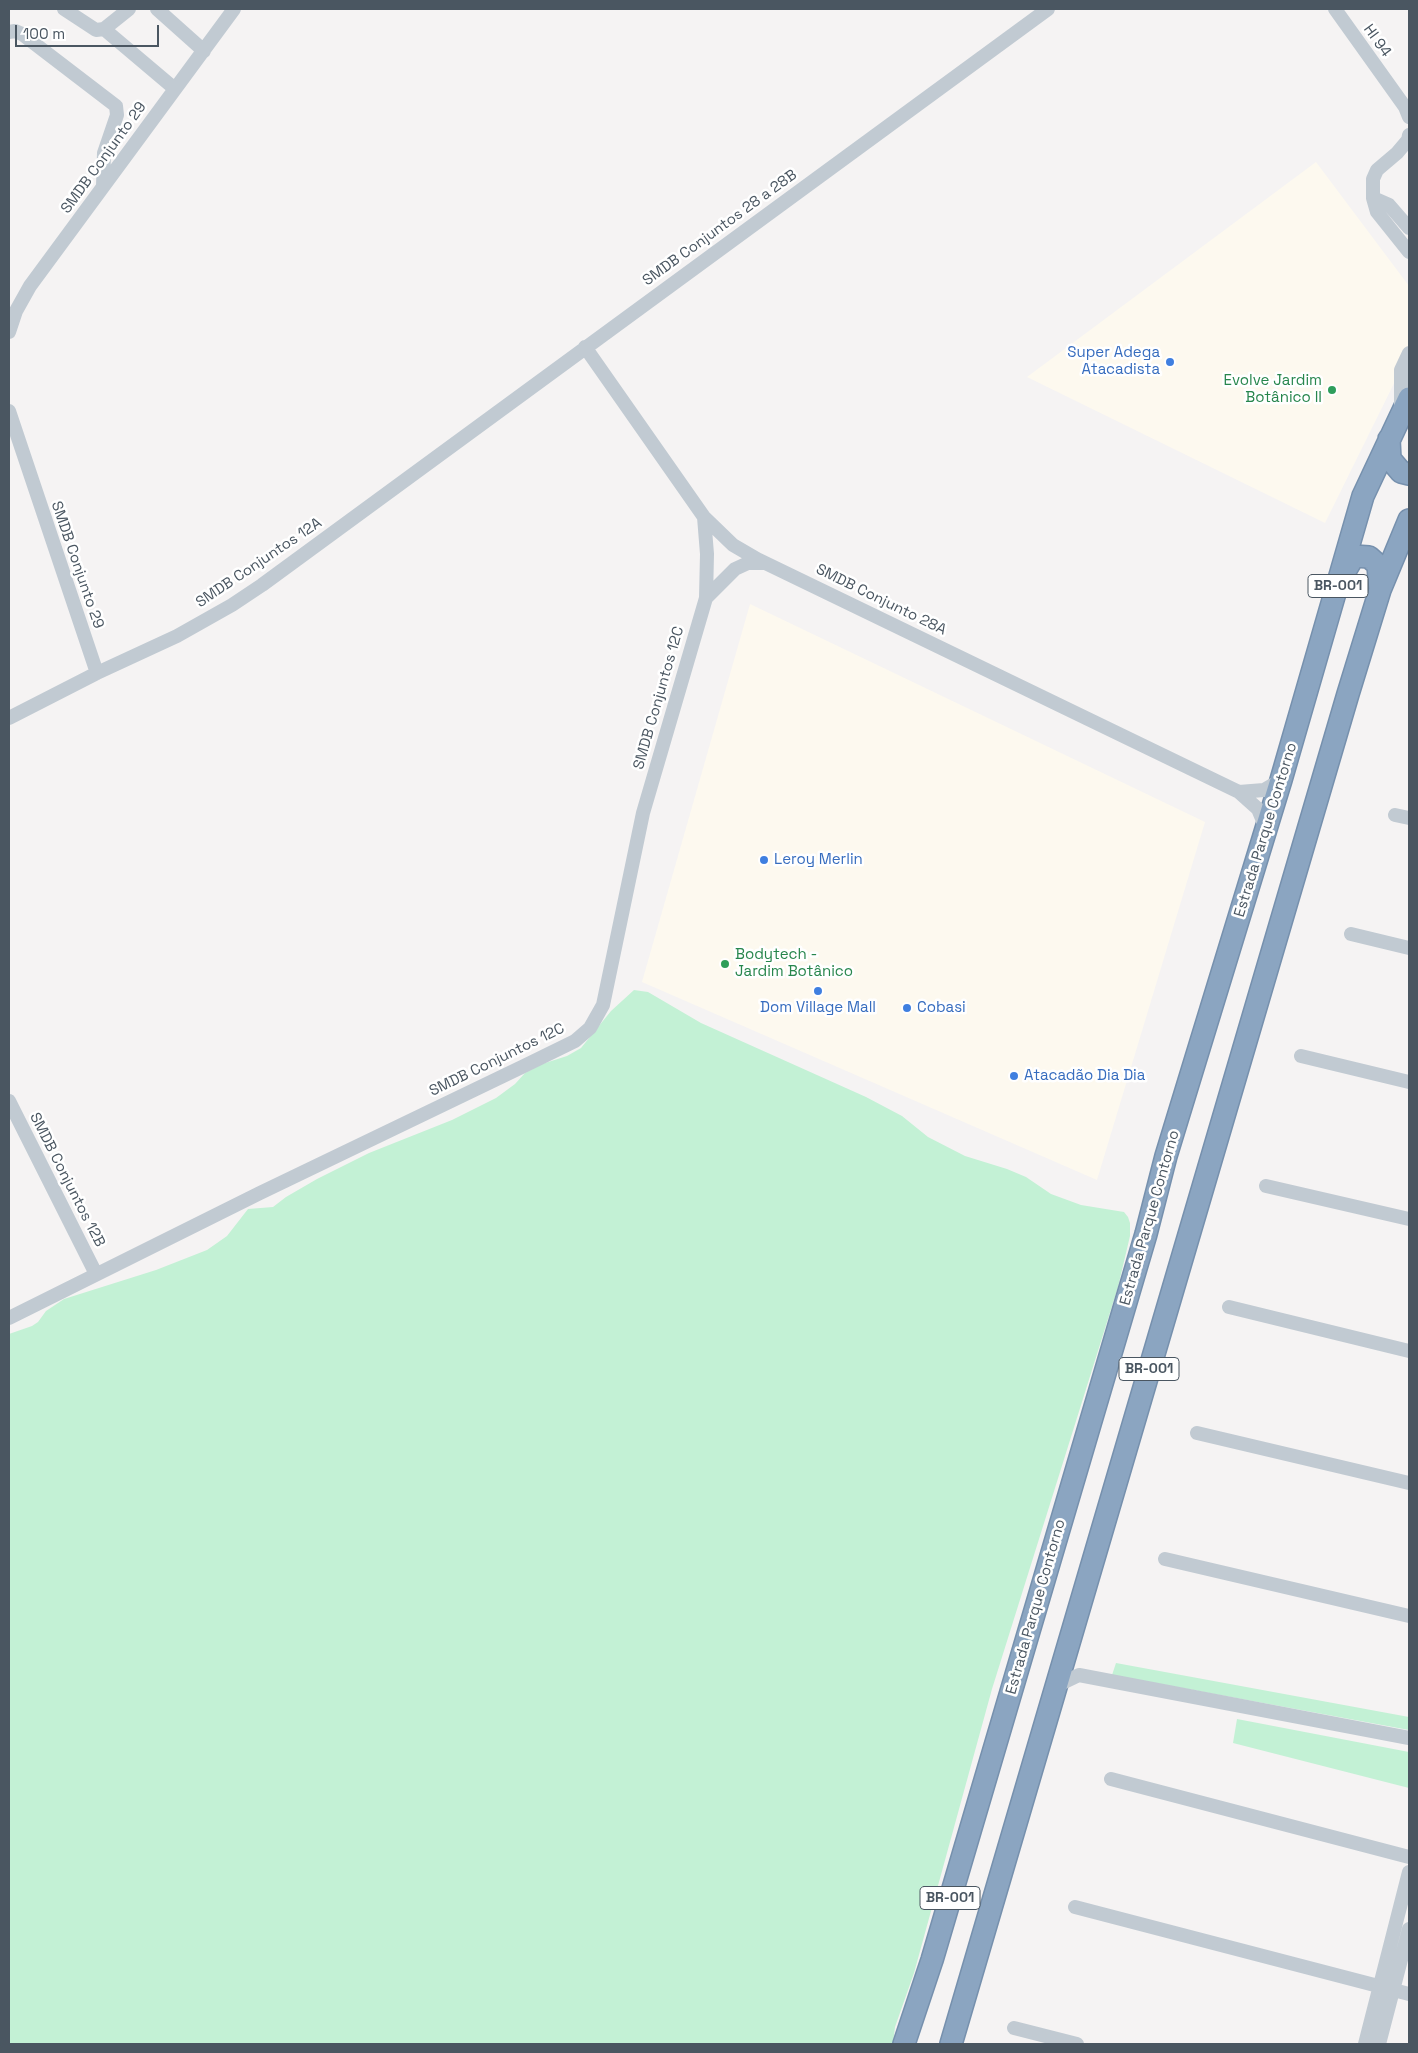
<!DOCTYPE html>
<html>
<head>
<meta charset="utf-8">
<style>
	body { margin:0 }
	#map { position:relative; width:1418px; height:2053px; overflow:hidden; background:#f5f3f3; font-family:"Space Grotesk",sans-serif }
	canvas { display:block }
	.frame { position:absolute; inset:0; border:10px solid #4a5661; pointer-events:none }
	.scale { position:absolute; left:15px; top:25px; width:144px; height:22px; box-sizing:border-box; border:2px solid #4a5661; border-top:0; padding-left:6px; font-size:15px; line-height:18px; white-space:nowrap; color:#4a5661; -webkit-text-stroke:4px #fff; paint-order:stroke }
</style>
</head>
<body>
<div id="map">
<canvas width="1418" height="2053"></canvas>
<div class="frame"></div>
<div class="scale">100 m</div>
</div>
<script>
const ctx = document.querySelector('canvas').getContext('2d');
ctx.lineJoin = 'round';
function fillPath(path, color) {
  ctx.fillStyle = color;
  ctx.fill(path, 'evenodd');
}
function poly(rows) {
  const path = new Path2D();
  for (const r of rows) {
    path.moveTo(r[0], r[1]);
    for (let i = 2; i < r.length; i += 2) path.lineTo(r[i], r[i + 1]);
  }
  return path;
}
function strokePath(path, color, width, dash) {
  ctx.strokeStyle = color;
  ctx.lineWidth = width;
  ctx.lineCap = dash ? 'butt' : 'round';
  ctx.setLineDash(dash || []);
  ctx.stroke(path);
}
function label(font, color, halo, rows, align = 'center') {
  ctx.font = font + ' "Space Grotesk",sans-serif';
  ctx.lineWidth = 5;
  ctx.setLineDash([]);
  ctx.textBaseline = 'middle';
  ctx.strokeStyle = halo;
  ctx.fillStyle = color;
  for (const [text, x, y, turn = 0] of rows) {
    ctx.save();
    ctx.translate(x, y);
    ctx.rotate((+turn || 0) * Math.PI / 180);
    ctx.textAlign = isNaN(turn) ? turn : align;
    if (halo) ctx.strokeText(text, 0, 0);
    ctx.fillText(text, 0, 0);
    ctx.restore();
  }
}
fillPath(poly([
	[1316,162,1409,286,1409,353,1325,523,1027,377],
	[750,604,1205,822,1097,1180,642,982]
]), '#fdf9ef');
fillPath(poly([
	[634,990,648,992,701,1023,866,1097,902,1116,928,1137,965,1156,1007,1169,1026,1177,1051,1194,1081,1205,1124,1212,1128,1217,1130,1223,1130,1236,1118,1287,992,1689,914,1973,895,2027,893,2044,9,2044,9,1334,32,1326,38,1322,46,1311,64,1299,156,1270,207,1250,227,1236,248,1209,273,1207,286,1197,317,1179,369,1153,452,1120,496,1098,515,1084,525,1073,542,1064,567,1056,581,1048,611,1011],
	[1116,1663,1409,1717,1409,1730,1112,1675],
	[1237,1719,1409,1752,1409,1788,1233,1743]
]), '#c3f1d5');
const highway = poly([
	[1389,439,1390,459,1401,472,1409,474],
	[1344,573,1354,556,1369,557,1378,565,1380,590],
	[904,2044,932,1960,1146,1234,1166,1156,1281,780,1363,496,1409,398],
	[951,2044,1348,694,1380,590,1409,520]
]);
strokePath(highway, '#7690ad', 24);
strokePath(poly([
	[64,9,96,30,104,29,129,9],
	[157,9,204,51],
	[1335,9,1405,107,1409,117],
	[104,29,175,89],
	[9,32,15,31,22,34,116,106,117,115,104,153,103,186],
	[1409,135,1408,140,1397,153,1377,170,1373,179,1373,198,1377,212,1409,252],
	[1373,198,1389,205,1409,228],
	[9,332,16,311,30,286,234,9],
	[585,347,704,517,733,545,757,559,1239,792,1258,809,1266,828],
	[1401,410,1401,370,1409,353],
	[9,411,97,673],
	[706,598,735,569,748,563,764,563],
	[9,718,97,673,177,636,232,605,262,585,1048,9],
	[1239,792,1264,790,1281,780],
	[1395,815,1409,818],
	[1351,934,1409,948],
	[1301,1056,1409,1082],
	[9,1101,96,1274],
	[1266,1186,1409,1219],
	[1229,1307,1409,1351],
	[9,1318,260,1193,526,1065,575,1041,590,1028,603,1005,643,813,706,598,707,554,704,517],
	[1197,1433,1409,1483],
	[1165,1559,1409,1616],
	[1056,1686,1079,1675,1409,1738],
	[1111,1779,1409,1857],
	[1075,1907,1409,1994],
	[1014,2028,1077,2044],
	[1365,2044,1409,1872],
	[1379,2044,1409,1929]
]), '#c1cad2', 14);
strokePath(highway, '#8ba5c1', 21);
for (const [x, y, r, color] of [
	[1170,362,5,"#3f7fe0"],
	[1332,390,5,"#2e9e5b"],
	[764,860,5,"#3f7fe0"],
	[725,964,5,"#2e9e5b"],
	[818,991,5,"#3f7fe0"],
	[907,1008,5,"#3f7fe0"],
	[1014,1076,5,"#3f7fe0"]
]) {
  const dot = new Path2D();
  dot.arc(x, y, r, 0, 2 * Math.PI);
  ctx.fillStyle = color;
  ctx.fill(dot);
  strokePath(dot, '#fff', 2);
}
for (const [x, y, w] of [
	[1338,586,60],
	[1149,1369,60],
	[950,1898,60]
]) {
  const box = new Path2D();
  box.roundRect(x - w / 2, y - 11.5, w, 23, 4);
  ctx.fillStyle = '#fff';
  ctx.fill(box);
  strokePath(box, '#4a5661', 1);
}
label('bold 14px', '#4a5661', null, [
	["BR-001",1338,586],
	["BR-001",1149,1369],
	["BR-001",950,1898]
]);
label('15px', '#4a5661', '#fff', [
	["HI 94",1377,41,54],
	["SMDB Conjunto 29",104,158,-54],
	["SMDB Conjuntos 28 a 28B",720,228,-36],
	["SMDB Conjuntos 12A",259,563,-34],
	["SMDB Conjunto 29",77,565,71],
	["SMDB Conjunto 28A",881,600,26],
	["SMDB Conjuntos 12C",659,698,-74],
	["Estrada Parque Contorno",1266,830,-73],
	["SMDB Conjuntos 12C",497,1060,-26],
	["SMDB Conjuntos 12B",67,1180,63],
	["Estrada Parque Contorno",1150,1218,-74],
	["Estrada Parque Contorno",1036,1607,-74]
]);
label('15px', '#366cbe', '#fff', [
	["Super Adega",1160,353,"right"],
	["Atacadista",1160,370,"right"],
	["Leroy Merlin",774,860],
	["Dom Village Mall",818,1008,"center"],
	["Cobasi",917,1008],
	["Atacadão Dia Dia",1024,1076]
], 'left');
label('15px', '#27864d', '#fff', [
	["Evolve Jardim",1322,381],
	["Botânico II",1322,398],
	["Bodytech -",735,955,"left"],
	["Jardim Botânico",735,972,"left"]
], 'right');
</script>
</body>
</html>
